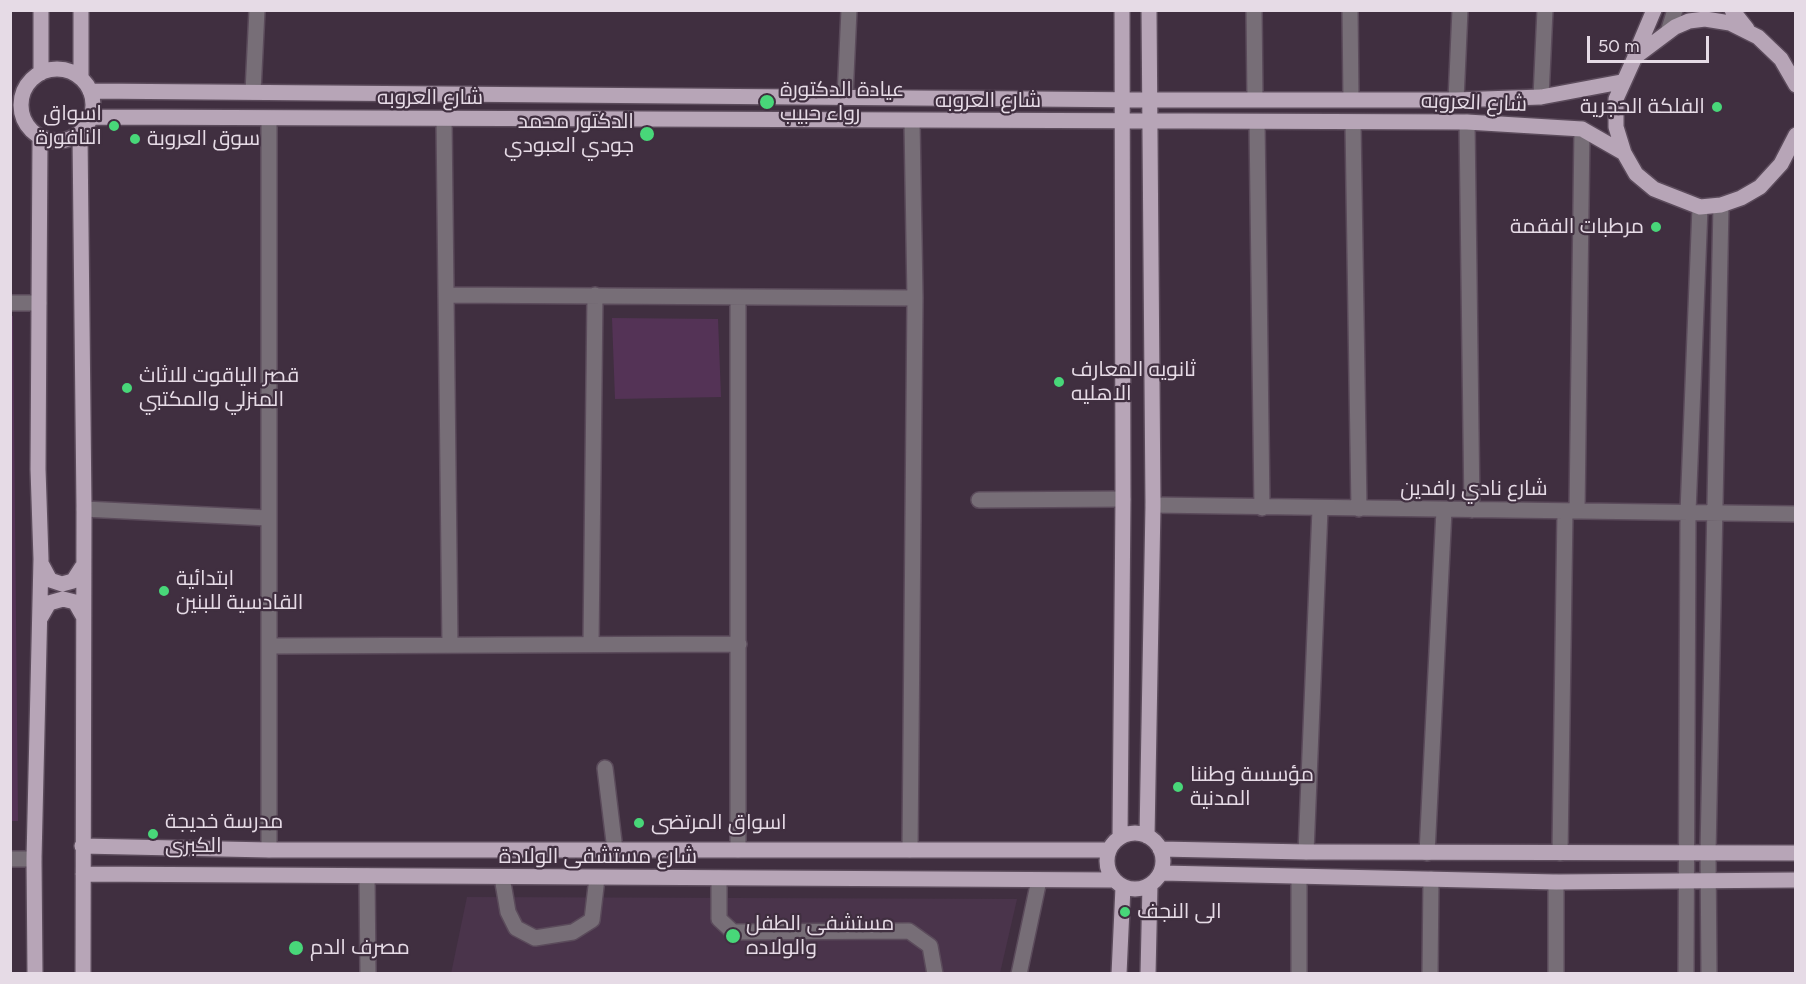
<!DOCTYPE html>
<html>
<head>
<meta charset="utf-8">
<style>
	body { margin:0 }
	#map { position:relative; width:1806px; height:984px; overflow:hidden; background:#402f40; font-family:Figtree,sans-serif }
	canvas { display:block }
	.frame { position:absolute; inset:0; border:12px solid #e6dbe6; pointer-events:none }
	.scale { position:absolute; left:1587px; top:36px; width:122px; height:27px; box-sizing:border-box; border:3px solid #e6dbe6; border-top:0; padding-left:8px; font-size:18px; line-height:21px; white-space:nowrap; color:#e6dbe6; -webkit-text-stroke:4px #402f40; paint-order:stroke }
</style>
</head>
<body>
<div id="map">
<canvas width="1806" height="984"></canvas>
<div class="frame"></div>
<div class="scale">50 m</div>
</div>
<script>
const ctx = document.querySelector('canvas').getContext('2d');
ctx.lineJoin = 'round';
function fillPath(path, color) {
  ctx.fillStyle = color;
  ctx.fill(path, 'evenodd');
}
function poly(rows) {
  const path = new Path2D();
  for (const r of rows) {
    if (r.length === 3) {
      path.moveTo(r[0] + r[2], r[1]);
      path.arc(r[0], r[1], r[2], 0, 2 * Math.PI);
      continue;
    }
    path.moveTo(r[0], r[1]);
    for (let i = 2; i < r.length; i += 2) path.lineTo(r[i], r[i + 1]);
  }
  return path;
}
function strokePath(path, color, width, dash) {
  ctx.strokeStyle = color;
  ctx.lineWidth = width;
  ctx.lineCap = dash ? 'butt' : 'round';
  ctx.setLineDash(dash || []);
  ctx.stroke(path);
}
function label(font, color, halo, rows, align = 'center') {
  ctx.font = font + ' Figtree,Cairo,sans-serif';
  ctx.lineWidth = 4.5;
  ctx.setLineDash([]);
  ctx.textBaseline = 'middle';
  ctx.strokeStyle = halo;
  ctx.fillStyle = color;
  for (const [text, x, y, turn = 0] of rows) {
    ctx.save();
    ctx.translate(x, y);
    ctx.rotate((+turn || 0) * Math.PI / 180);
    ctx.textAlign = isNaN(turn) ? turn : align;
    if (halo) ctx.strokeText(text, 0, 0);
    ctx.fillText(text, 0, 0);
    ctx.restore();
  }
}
fillPath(poly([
	[467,897,1017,899,1000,973,451,974]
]), '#4a344b');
fillPath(poly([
	[11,316,13,316,18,821,11,821],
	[612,318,718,319,721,397,615,399]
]), '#543356');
const minor = poly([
	[1254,10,1255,98],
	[1350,10,1351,99],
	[1668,32,1675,10],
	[253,92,257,10],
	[845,97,849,10],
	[1541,97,1545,10],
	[1456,100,1460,10],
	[444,119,450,645],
	[1257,122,1262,508],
	[1467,122,1472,510],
	[1353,123,1359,509],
	[448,295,915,298],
	[738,297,738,850],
	[10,303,39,303],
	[979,500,1123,499],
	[1153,505,1796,514],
	[84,509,268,518],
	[1577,511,1582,129],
	[591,644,595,295],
	[270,646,739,644],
	[605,768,615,850],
	[269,850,269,119],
	[910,850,915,298,912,122],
	[1306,852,1320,509],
	[1427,853,1444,510],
	[1560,853,1565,511],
	[10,859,34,859],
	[367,876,368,974],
	[502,877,508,912,516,928,535,938,573,932,592,920,597,878],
	[719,878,719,919,733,932,909,931,930,946,935,974],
	[1299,878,1299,974],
	[1019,974,1039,880],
	[1430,974,1431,879],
	[1556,974,1556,882],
	[1686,974,1688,512,1700,207],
	[1709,974,1708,852,1721,205]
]);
const major = poly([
	[81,10,81,77],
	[1732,10,1747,29],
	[1635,55,1654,10],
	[57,105,36],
	[41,73,41,10],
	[1796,85,1781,59,1758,37,1730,23,1705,19,1689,21,1675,27,1635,57,1616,99,1616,127,1624,153,1636,174,1654,189,1700,207,1721,205,1741,198,1760,187,1781,164,1796,135],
	[90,91,1149,100,1456,100,1541,97,1621,82],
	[92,117,1467,122,1582,129,1624,153],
	[80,134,84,509,83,974],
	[42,565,50,580,62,584,73,581,82,567],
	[41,617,49,603,63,599,75,602,83,616],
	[1135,861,28],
	[1147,836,1153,505,1149,10],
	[1120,837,1123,499,1122,10],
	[82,846,269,850,1108,850],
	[1160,849,1306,852,1796,853],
	[1162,873,1556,882,1796,880],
	[83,874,1113,880],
	[35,974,34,859,41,559,38,469,40,138],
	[1119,974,1123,887],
	[1148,974,1150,885]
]);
strokePath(minor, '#5b4b5b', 18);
strokePath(major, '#5b4b5b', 18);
strokePath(minor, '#776e77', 15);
strokePath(major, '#b7a5b7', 15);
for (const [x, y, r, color] of [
	[767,102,8,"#48d779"],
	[1717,107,6,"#48d779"],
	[114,126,6,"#48d779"],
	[647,134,8,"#48d779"],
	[135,139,6,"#48d779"],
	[1656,227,6,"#48d779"],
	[1059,382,6,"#48d779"],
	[127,388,6,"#48d779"],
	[164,591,6,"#48d779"],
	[1178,787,6,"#48d779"],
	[639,823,6,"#48d779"],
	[153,834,6,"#48d779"],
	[1125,912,6,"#48d779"],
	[733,936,8,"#48d779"],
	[296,948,8,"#48d779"]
]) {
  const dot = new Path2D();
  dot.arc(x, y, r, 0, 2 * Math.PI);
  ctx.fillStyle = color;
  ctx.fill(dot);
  strokePath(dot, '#402f40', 2);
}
label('21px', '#e6dbe6', '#402f40', [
	["عيادة الدكتورة",780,90],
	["رواء حبيب",780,114],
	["الفلكة الحجرية",1705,107,"right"],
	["اسواق",102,114,"right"],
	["النافورة",102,138,"right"],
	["الدكتور محمد",634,122,"right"],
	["جودي العبودي",634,146,"right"],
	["سوق العروبة",147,139],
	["مرطبات الفقمة",1644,227,"right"],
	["ثانويه المعارف",1071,370],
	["الاهليه",1071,394],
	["قصر الياقوت للاثاث",139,376],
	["المنزلي والمكتبي",139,400],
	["ابتدائية",176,579],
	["القادسية للبنين",176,603],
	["مؤسسة وطننا",1190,775],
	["المدنية",1190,799],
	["مدرسة خديجة",165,822],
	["الكبرى",165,846],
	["اسواق المرتضى",651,823],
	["الى النجف",1137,912],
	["مستشفى الطفل",746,924],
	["والولاده",746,948],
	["مصرف الدم",310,948]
], 'left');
label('21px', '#e6dbe6', '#402f40', [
	["شارع العروبه",430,98],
	["شارع العروبه",988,101],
	["شارع العروبه",1474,103,2],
	["شارع نادي رافدين",1474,489],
	["شارع مستشفى الولادة",598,857]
]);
</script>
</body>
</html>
